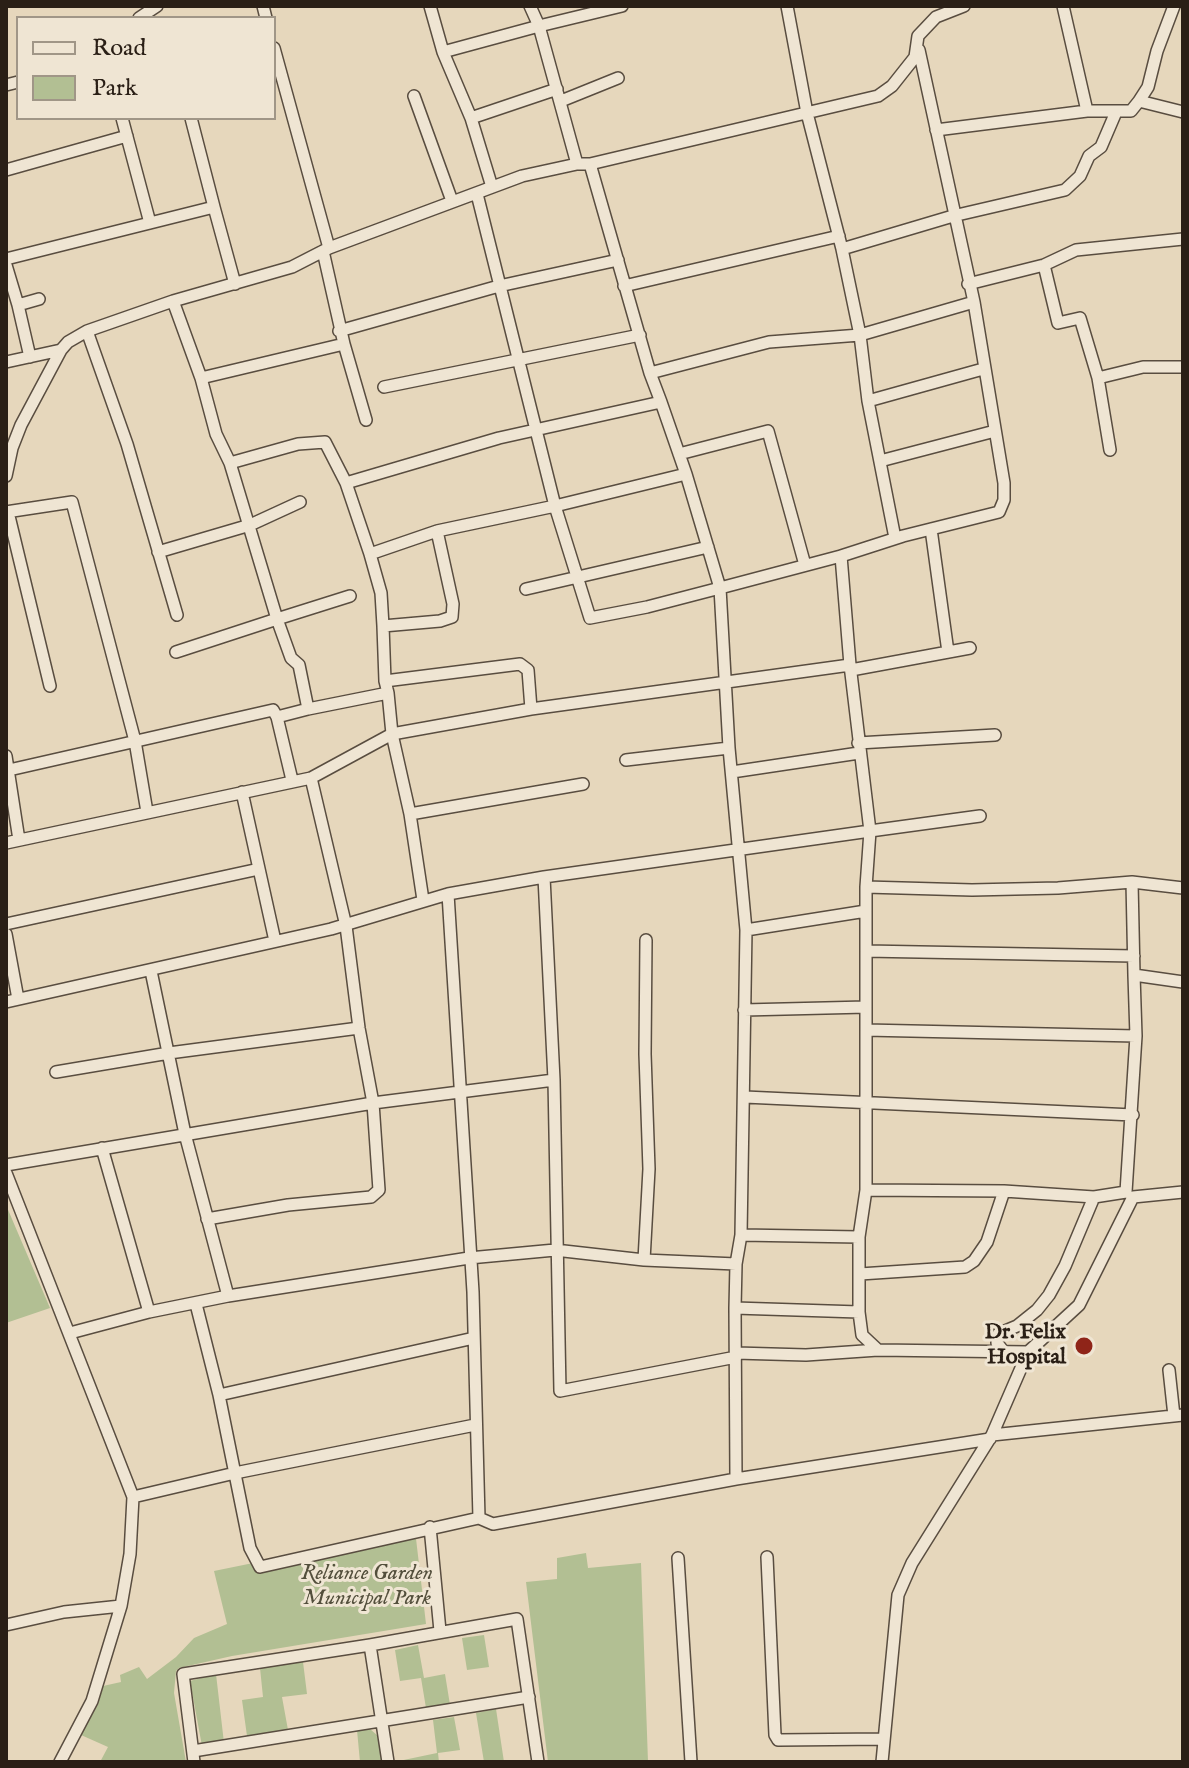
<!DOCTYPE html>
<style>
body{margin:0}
#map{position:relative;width:1189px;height:1768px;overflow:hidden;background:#e6d7bc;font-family:"IM FELL English",serif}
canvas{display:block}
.frame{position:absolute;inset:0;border:8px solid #2a1f16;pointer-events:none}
.legend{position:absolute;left:16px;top:16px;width:260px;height:104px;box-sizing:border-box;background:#efe5d3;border:2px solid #a09687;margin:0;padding:10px 14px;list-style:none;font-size:24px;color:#2a1f16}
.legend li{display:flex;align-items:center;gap:16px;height:40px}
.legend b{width:40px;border:2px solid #a09687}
</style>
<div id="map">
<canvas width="1189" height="1768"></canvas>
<div class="frame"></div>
<ul class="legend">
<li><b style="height:10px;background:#efe5d3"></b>Road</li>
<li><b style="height:22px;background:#b2bf93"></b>Park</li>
</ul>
</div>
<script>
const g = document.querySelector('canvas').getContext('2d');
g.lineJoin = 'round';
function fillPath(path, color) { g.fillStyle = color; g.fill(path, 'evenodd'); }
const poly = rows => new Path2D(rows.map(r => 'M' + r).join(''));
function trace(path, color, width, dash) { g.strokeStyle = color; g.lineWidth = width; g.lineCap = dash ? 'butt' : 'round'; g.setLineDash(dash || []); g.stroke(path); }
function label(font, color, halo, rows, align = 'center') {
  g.font = font + ' "IM FELL English",serif'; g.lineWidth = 6; g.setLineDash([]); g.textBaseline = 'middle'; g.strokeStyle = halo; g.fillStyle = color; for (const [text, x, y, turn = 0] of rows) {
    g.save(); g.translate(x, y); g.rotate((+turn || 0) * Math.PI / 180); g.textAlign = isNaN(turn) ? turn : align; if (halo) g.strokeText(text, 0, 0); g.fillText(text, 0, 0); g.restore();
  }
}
fillPath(poly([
 [6,1205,50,1308,6,1323],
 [415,1530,426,1624,232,1656,179,1668,176,1671,174,1693,186,1762,100,1762,108,1747,81,1735,98,1704,103,1686,121,1682,120,1675,139,1667,147,1679,176,1657,194,1638,227,1624,214,1571],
 [586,1553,588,1568,641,1563,648,1762,548,1762,526,1582,557,1579,557,1558],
 [484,1635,489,1667,467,1670,462,1638],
 [418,1645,424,1678,445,1674,450,1705,426,1708,421,1678,400,1681,395,1650],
 [303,1662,307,1694,282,1697,288,1730,247,1736,242,1700,263,1697,260,1668],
 [216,1674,224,1743,202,1746,190,1681],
 [496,1709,504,1762,484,1762,476,1713],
 [454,1717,460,1750,438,1753,439,1762,394,1762,437,1753,433,1720],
 [370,1729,378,1736,383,1762,360,1762,357,1730]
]), '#b2bf93');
const minor = poly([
 [263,6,266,18],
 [430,6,443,52,471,118,492,187],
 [787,6,807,113,842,249,860,335,868,401,895,538],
 [1063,6,1087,111,1131,111,1139,101,1183,112],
 [139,18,157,6],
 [274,48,329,248],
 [443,52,539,26,530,6],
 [6,85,18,82],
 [414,96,452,201],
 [561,101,618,78],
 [1139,101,1148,87,1157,51,1174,6],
 [122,118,150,223],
 [471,118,557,89],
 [936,130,1087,111],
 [577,164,539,26,622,6],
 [590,164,650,373,661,402],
 [6,170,127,136],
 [214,207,235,284],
 [842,249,953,216,1065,190,1080,176,1089,156,1101,147,1116,112],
 [6,259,214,207,191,118],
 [6,265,18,305,39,299],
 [1044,265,1058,323,1080,318,1098,378,1110,450],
 [968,284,1044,265,1076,250,1183,239],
 [624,286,839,236],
 [173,301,201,378,216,434,230,463,298,444,325,442,346,483,370,554,437,531],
 [18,305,30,357],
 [87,331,127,444,177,615],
 [339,331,499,286,618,260],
 [344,344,366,420],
 [6,362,61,350],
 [650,373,769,342,860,335,974,302],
 [201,378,344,344,323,251],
 [1098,378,1143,367,1183,367],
 [384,387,640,335],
 [868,401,983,369],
 [679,454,768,431,805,565],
 [880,461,995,431],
 [230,463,277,619,350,596],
 [686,474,720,588,647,607,590,618,555,506,686,474],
 [6,476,12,448,21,425,61,350,68,342,87,331,173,301,292,267,329,248,522,176,577,164,590,164,878,96,892,86,915,57,918,36,936,17,964,6],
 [346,483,499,438,661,402,686,474],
 [6,512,72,502,135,741,147,812],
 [8,512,50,686],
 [931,529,948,652],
 [158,552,250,525,300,502],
 [370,554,381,593,383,626,440,621,452,617,453,604,437,531,555,506,477,194],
 [526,589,708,547],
 [383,626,385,681],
 [176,652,277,619,291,658,299,665,308,709,388,693,392,734,410,814,423,900],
 [850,665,841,556,903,536,999,512,1004,500,1004,483,974,302,919,50],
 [851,670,970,648],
 [388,693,385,681,520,664,528,670,531,709],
 [277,717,292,780],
 [858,743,995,735],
 [6,756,19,840],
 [626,760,729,748],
 [9,770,273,710,277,717,308,709],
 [732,772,859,753],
 [242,792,275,941],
 [410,814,583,784],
 [6,843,311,778,392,734,531,709,850,665,870,831,980,816],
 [544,877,554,1080],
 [866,887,972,890,1058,888,1132,882],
 [448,894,473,1292,479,1518,493,1524,736,1479,990,1439],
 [6,924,259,869],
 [746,930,866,911],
 [6,934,18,999],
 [866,951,1134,956],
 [151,971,185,1134,228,1296,469,1258,555,1250,644,1260,736,1264],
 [1134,975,1132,882,1183,888],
 [6,1002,331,929,448,894,544,877,870,831,866,887,866,1190,859,1237,859,1312,862,1335,878,1350,1028,1352],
 [744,1010,866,1007],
 [866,1030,1136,1036],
 [56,1072,169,1053,359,1028],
 [745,1097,1133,1115],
 [102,1148,149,1312],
 [6,1165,373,1103,554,1080,560,1391,736,1357],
 [6,1173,133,1497,130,1554,121,1606,92,1701,60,1762],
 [866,1190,1004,1191,1094,1197,1126,1192,1136,1036,1134,975,1183,982],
 [207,1219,288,1205,371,1197,379,1190,373,1103,359,1028,346,926,311,778],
 [741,1235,859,1237],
 [644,1260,649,1169,645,1054,646,940],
 [860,1274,965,1267,974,1261,987,1242,1004,1191],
 [196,1304,219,1395,250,1548,260,1567,479,1518],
 [735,1308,859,1312],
 [70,1333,149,1312,228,1296],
 [1004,1352,997,1343,998,1334,1017,1326,1037,1310,1049,1295,1065,1266,1094,1197],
 [736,1353,806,1355,878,1350],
 [1169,1370,1174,1416],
 [219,1395,474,1338],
 [992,1435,1183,1415],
 [736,1479,735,1308,736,1264,741,1235,746,930,729,748,720,588,841,556],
 [133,1497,235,1473,475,1425],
 [430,1527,440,1631],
 [767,1557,775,1735,778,1740,884,1739],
 [678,1558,691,1762],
 [6,1625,64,1612,121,1606],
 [370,1645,388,1762],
 [193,1751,529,1697],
 [194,1762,183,1674,370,1645,517,1619,538,1762],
 [882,1762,898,1595,912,1563,992,1435,1028,1352,1079,1305,1133,1197,1183,1192]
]);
trace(minor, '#594d40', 14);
trace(minor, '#efe5d3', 11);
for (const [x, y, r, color] of [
 [1084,1346,10,"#8f2418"]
]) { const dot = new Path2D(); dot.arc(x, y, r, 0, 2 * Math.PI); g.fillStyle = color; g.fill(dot); trace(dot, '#efe5d3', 3); }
label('bold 22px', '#2a1f16', '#efe5d3', [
 ["Dr. Felix",1066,1333],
 ["Hospital",1066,1358]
], 'right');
label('italic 22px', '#534f3c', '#efe5d3', [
 ["Reliance Garden",367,1574],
 ["Municipal Park",367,1599]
]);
</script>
